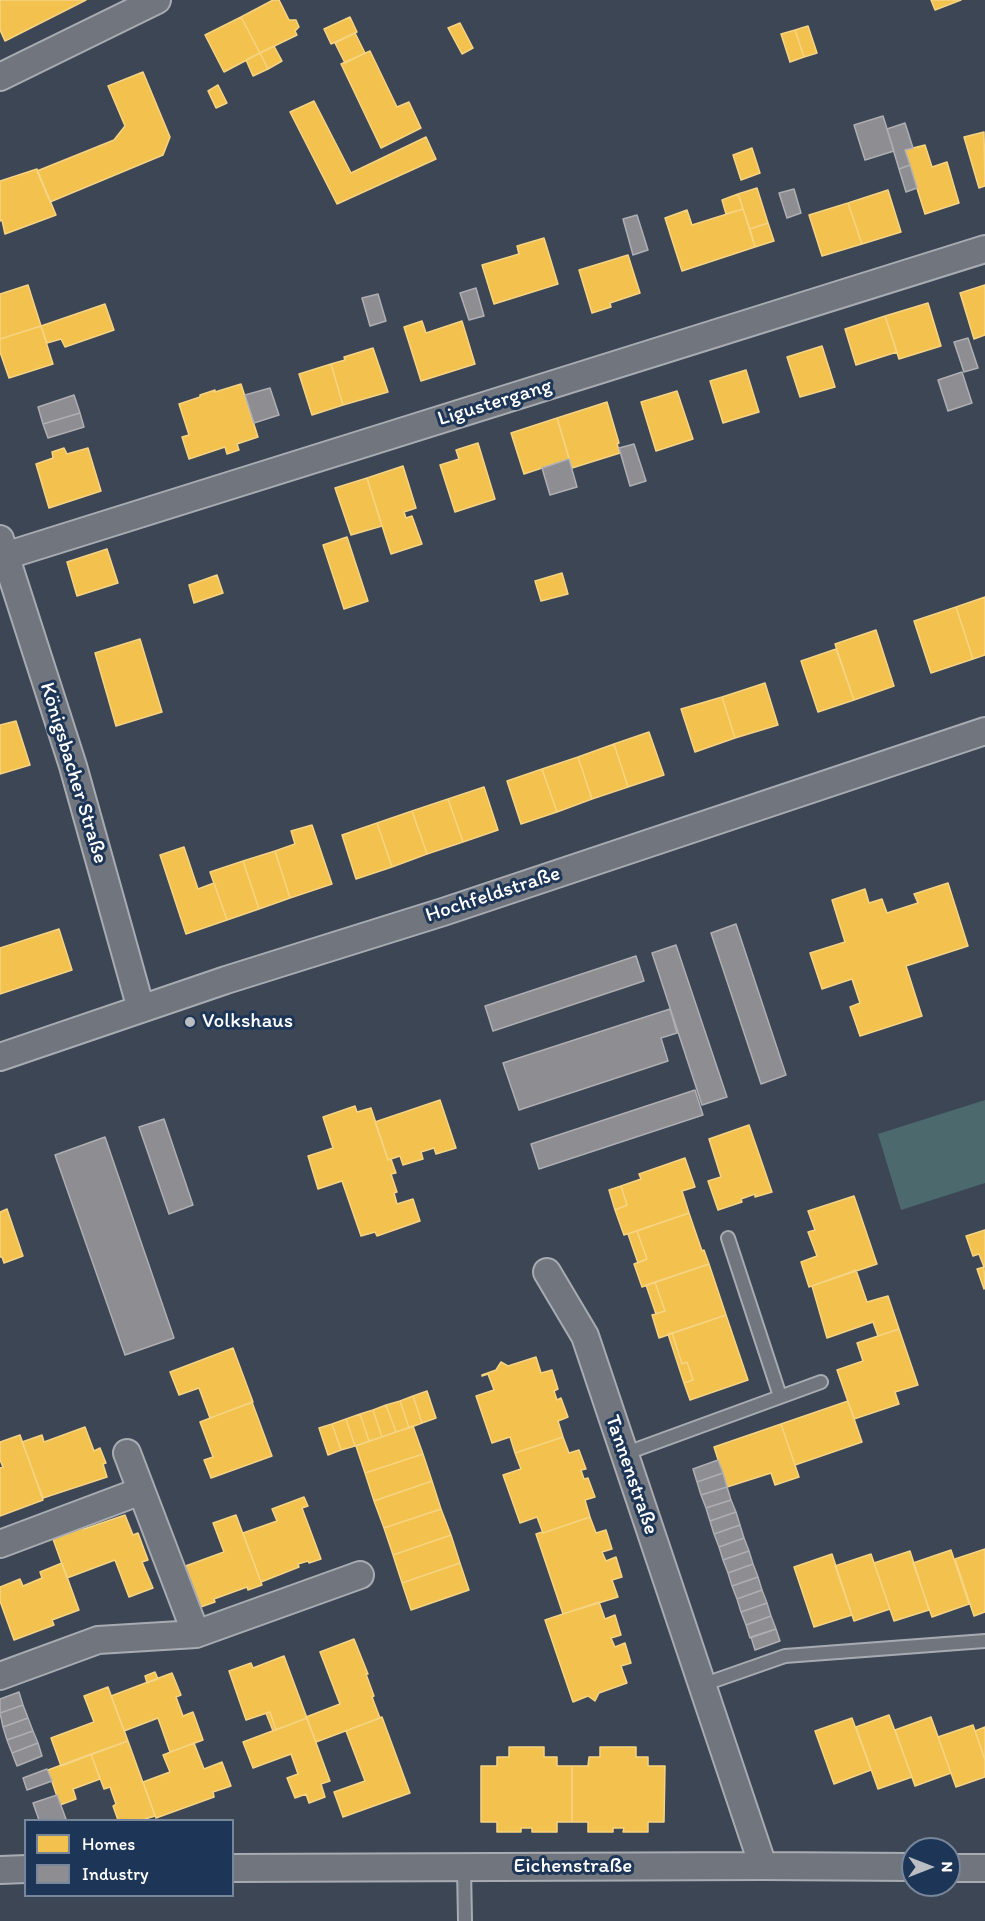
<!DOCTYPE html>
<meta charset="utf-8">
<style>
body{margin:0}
#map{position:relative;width:985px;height:1921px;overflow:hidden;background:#3d4654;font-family:Itim,sans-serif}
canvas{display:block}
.legend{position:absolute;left:24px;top:1819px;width:210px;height:78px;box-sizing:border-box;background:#1d3557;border:2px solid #77869a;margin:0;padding:8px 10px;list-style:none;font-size:18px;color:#fff}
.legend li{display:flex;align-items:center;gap:12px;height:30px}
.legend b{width:30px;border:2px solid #77869a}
.north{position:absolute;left:901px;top:1837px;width:60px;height:60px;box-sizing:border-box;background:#1d3557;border:2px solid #77869a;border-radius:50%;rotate:90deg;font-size:16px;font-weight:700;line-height:24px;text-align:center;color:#fff}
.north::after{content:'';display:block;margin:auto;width:21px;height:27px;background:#bbbec3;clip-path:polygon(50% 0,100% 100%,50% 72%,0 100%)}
</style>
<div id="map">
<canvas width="985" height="1921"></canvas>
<ul class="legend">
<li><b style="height:16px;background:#f2c14e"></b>Homes</li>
<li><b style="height:16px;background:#8d8d92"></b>Industry</li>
</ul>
<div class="north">N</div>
</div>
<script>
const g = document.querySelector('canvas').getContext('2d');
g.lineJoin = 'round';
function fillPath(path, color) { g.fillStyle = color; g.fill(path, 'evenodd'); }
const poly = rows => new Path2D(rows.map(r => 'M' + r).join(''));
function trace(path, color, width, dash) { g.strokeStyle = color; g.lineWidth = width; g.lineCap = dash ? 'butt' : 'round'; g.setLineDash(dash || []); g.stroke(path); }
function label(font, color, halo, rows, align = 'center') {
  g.font = font + ' Itim,sans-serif'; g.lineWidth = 6; g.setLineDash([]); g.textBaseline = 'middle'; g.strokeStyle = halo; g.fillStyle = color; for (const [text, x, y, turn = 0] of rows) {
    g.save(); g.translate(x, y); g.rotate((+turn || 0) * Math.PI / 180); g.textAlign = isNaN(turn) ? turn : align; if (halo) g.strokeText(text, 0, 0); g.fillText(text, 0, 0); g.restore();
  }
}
fillPath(poly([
 [985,1100,985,1183,901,1210,878,1134]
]), '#4c6a6d');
const homes = poly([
 [0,0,86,0,5,41,0,30,0,0],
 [273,0,279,0,289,20,296,20,299,27,295,31,297,35,260,53,241,17,273,0],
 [931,0,961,0,935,10,931,0],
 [241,17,260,53,224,72,205,35,241,17],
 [350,17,357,32,331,44,324,29,350,17],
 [460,23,473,48,462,54,448,28,460,23],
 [808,26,817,53,804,57,795,30,808,26],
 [795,30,804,57,790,62,781,34,795,30],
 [355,33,365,53,345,63,335,43,355,33],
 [274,46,282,61,268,69,260,53,274,46],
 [370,51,397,107,409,102,421,128,381,148,341,64,370,51],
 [260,53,268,69,253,76,246,60,260,53],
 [143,72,170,137,163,155,50,202,37,171,114,140,125,126,108,86,143,72],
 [218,85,227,103,216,108,208,91,218,85],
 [314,101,351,173,426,137,436,159,337,204,290,112,314,101],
 [984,132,985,186,979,188,964,137,984,132],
 [925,145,932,167,947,162,959,203,925,214,905,150,925,145],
 [752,148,760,173,741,180,733,155,752,148],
 [37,169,56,215,5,234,2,220,0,221,0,181,37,169],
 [757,188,768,223,750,229,738,194,757,188],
 [888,190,901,232,862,244,848,203,888,190],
 [738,194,743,209,726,214,722,200,738,194],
 [848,203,862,244,822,256,809,215,848,203],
 [743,209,755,247,682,271,665,218,687,210,692,225,743,209],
 [768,223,774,241,755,247,750,229,768,223],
 [544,238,558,284,494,304,482,265,519,254,517,246,544,238],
 [628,255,640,293,610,303,611,307,592,313,579,270,628,255],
 [28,285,41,326,0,339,0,294,28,285],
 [985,285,985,335,974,339,960,293,985,285],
 [928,303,941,346,899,359,885,316,928,303],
 [105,304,114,330,65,347,61,339,47,343,41,326,105,304],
 [885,316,897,352,856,365,845,329,885,316],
 [422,321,426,333,462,321,475,364,421,381,404,327,422,321],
 [41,326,53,364,9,378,0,352,0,339,41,326],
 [822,346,835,387,800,397,787,357,822,346],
 [373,348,388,392,343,405,331,364,345,360,344,357,373,348],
 [331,364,343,405,312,415,299,374,331,364],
 [746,370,759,412,723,423,710,381,746,370],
 [241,384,258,437,237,444,239,450,227,454,225,447,189,459,182,437,189,435,179,404,200,397,200,395,215,390,215,392,241,384],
 [677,391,693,439,656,451,641,402,677,391],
 [607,402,619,443,617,444,620,453,572,468,557,418,607,402],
 [557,418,569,459,524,474,511,433,557,418],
 [478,443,495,499,455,512,440,465,459,459,456,450,478,443],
 [64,448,67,454,88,448,101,491,49,508,36,464,53,458,52,452,64,448],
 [403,466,416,508,404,512,406,518,412,516,422,544,391,554,367,478,403,466],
 [367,478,382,526,351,535,335,488,367,478],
 [347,537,368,601,344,609,323,545,347,537],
 [107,549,118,583,77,596,67,562,107,549],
 [562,573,568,594,541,601,535,581,562,573],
 [217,575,223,593,194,603,189,585,217,575],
 [985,597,985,655,973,659,956,607,985,597],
 [956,607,973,659,931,673,914,621,956,607],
 [876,630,894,686,854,700,835,644,876,630],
 [140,639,162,712,116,726,95,653,140,639],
 [836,649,854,700,818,712,801,661,836,649],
 [765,683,778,725,735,738,722,697,765,683],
 [722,697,735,738,695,752,681,709,722,697],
 [16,721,30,765,0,774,0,725,16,721],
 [649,732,664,775,628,787,614,744,649,732],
 [614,744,628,787,592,799,578,757,614,744],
 [578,757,592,799,557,812,542,769,578,757],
 [542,769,557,812,521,824,507,781,542,769],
 [484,787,498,830,463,842,448,799,484,787],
 [448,799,463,842,427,854,412,811,448,799],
 [412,811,427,854,392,867,377,823,412,811],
 [377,823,392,867,356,879,342,835,377,823],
 [312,825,332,884,290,898,275,851,295,844,291,831,312,825],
 [184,847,198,889,214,883,227,920,186,934,160,855,184,847],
 [275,851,290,898,259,909,243,861,275,851],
 [243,861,259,909,227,920,210,872,243,861],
 [948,883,968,946,906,966,922,1016,860,1036,850,1007,860,1003,852,979,822,989,810,953,845,942,832,900,865,889,869,903,882,899,887,913,918,903,914,894,948,883],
 [59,929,72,970,0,994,0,948,59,929],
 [440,1100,456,1148,436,1154,434,1148,421,1152,423,1159,403,1165,400,1156,388,1160,375,1122,440,1100],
 [355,1106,357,1112,371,1108,388,1160,391,1159,396,1173,391,1174,397,1192,394,1193,397,1204,413,1199,420,1221,377,1236,375,1232,361,1236,342,1181,318,1189,308,1156,333,1148,323,1117,355,1106],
 [749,1125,772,1192,755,1197,755,1194,741,1199,742,1202,718,1210,708,1181,721,1177,709,1139,749,1125],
 [685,1158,695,1187,682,1191,689,1213,624,1235,615,1210,627,1205,621,1186,641,1179,639,1174,685,1158],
 [621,1186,627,1205,615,1210,609,1190,621,1186],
 [854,1196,877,1264,809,1287,801,1262,817,1256,808,1232,815,1230,808,1211,854,1196],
 [7,1209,23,1256,4,1263,2,1257,0,1257,0,1212,7,1209],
 [689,1213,702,1251,704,1250,709,1264,642,1287,634,1264,647,1259,637,1231,689,1213],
 [985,1230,985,1267,984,1267,979,1254,973,1256,966,1236,985,1230],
 [637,1231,647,1259,638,1263,628,1234,637,1231],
 [709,1264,726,1315,659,1338,652,1315,665,1311,655,1282,709,1264],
 [984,1267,985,1288,984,1289,977,1269,984,1267],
 [856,1270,867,1302,888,1296,899,1329,878,1336,873,1322,827,1338,812,1286,856,1270],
 [655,1282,665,1311,656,1314,646,1285,655,1282],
 [726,1315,748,1380,690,1400,684,1383,693,1380,687,1362,682,1364,672,1333,726,1315],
 [899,1329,918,1385,895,1392,899,1404,854,1419,837,1370,863,1361,857,1343,899,1329],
 [672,1333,682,1364,687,1362,693,1380,684,1383,668,1334,672,1333],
 [233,1348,253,1402,210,1418,199,1388,179,1395,170,1372,233,1348],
 [536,1357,541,1373,552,1370,558,1389,554,1391,557,1400,561,1398,568,1417,558,1421,563,1437,515,1453,510,1437,492,1443,476,1396,494,1390,488,1374,482,1376,482,1375,496,1370,501,1362,508,1366,536,1357],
 [427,1391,436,1418,422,1423,413,1396,427,1391],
 [413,1396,422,1423,409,1428,400,1401,413,1396],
 [400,1401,409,1428,396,1432,386,1405,400,1401],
 [848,1401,862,1442,795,1465,781,1424,848,1401],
 [252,1402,272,1456,211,1478,204,1460,213,1457,200,1422,252,1402],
 [386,1405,396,1432,382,1437,373,1410,386,1405],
 [373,1410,382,1437,369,1441,360,1414,373,1410],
 [360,1414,369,1441,355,1446,346,1419,360,1414],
 [346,1419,355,1446,341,1450,332,1424,346,1419],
 [332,1424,341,1450,328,1455,319,1428,332,1424],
 [781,1424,799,1477,775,1485,771,1473,727,1487,714,1447,781,1424],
 [413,1426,423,1454,365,1473,356,1446,413,1426],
 [85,1427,94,1451,100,1448,106,1463,103,1464,107,1477,43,1498,22,1442,42,1435,44,1442,85,1427],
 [20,1435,43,1500,0,1516,0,1468,3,1467,0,1460,0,1442,20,1435],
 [563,1437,569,1453,579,1450,586,1469,581,1470,584,1479,588,1478,595,1497,585,1500,590,1517,543,1533,537,1517,520,1523,503,1475,521,1469,515,1453,563,1437],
 [423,1454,432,1481,374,1501,365,1473,423,1454],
 [432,1481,441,1509,384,1528,374,1501,432,1481],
 [304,1497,308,1506,302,1508,321,1559,309,1563,308,1561,298,1564,299,1567,261,1582,243,1533,277,1521,272,1509,304,1497],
 [441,1509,451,1535,393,1555,384,1528,441,1509],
 [125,1515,133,1535,138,1533,148,1560,142,1562,153,1588,129,1597,115,1560,67,1578,53,1539,68,1534,67,1532,80,1528,84,1529,125,1515],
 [236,1515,262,1585,248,1590,247,1587,214,1599,215,1602,195,1609,180,1568,224,1552,213,1523,236,1515],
 [590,1517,596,1533,606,1530,612,1549,602,1552,606,1561,616,1557,622,1577,612,1580,618,1597,563,1614,536,1534,542,1532,543,1533,590,1517],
 [451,1535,460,1563,402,1583,393,1555,451,1535],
 [985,1549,985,1612,974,1616,955,1559,985,1549],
 [951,1550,969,1604,932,1617,913,1563,951,1550],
 [910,1551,929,1610,894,1621,874,1563,910,1551],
 [832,1554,852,1615,814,1627,794,1567,832,1554],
 [871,1554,890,1609,854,1621,835,1566,871,1554],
 [62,1563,79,1610,52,1620,54,1625,14,1640,0,1601,0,1587,20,1579,23,1586,42,1578,40,1572,62,1563],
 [460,1563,469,1590,411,1610,402,1583,460,1563],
 [599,1602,605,1619,615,1615,621,1635,611,1638,615,1647,625,1643,631,1663,621,1666,627,1683,599,1693,595,1701,588,1696,573,1702,545,1620,599,1602],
 [354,1639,368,1674,366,1674,374,1696,372,1697,380,1718,316,1742,306,1717,340,1704,320,1652,354,1639],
 [284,1656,307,1718,276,1730,270,1712,246,1720,229,1671,251,1663,253,1668,284,1656],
 [155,1672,158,1679,147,1683,145,1676,155,1672],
 [172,1673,181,1695,176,1697,183,1716,193,1712,203,1740,170,1752,158,1718,124,1731,111,1696,172,1673],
 [108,1687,128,1741,61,1766,51,1738,94,1722,84,1696,108,1687],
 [270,1712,276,1730,273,1731,266,1713,270,1712],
 [889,1715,912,1777,878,1789,856,1727,889,1715],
 [382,1717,410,1793,343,1817,334,1792,365,1781,346,1731,382,1717],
 [931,1717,951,1773,915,1786,895,1730,931,1717],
 [307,1718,330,1781,321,1784,325,1797,309,1803,306,1794,295,1798,287,1778,298,1774,291,1754,253,1768,243,1742,307,1718],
 [852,1718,871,1770,834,1784,815,1731,852,1718],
 [973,1725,985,1760,985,1777,956,1787,938,1737,973,1725],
 [985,1727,985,1760,975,1731,985,1727],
 [128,1741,155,1816,142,1820,118,1820,113,1806,116,1804,110,1787,104,1789,91,1754,128,1741],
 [194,1743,204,1769,222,1762,231,1786,213,1792,214,1797,156,1818,143,1782,170,1772,163,1755,194,1743],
 [509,1747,544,1747,544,1757,557,1757,557,1766,572,1766,572,1822,557,1822,557,1832,532,1832,532,1828,521,1828,521,1832,497,1832,497,1822,481,1822,481,1766,497,1766,497,1757,509,1757,509,1747],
 [600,1747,636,1747,636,1757,648,1757,648,1766,665,1766,664,1822,648,1822,648,1832,623,1832,624,1828,613,1828,613,1832,588,1832,588,1822,572,1822,572,1766,588,1766,589,1757,600,1757,600,1747],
 [91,1754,100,1779,73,1789,76,1799,60,1805,48,1770,91,1754]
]);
fillPath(homes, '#f2c14e');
trace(homes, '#f6d483', 1.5);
const industry = poly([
 [883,116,894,151,865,160,854,125,883,116],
 [905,123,913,148,905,150,910,165,899,169,887,129,905,123],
 [910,165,917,188,906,192,899,169,910,165],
 [794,189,801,213,787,218,779,193,794,189],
 [637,215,648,250,633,255,623,219,637,215],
 [476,288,484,316,469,320,460,293,476,288],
 [378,294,386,321,370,326,362,298,378,294],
 [968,338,978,368,964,372,954,342,968,338],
 [962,372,972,403,948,411,938,380,962,372],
 [270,388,279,415,254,423,245,395,270,388],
 [74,395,80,413,43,424,38,407,74,395],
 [80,413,84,427,48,438,43,424,80,413],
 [634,444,646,481,630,486,619,448,634,444],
 [569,459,577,487,550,495,542,468,569,459],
 [736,924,786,1075,761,1084,711,933,736,924],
 [676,945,727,1097,702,1105,652,953,676,945],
 [636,956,644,981,493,1031,485,1006,636,956],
 [670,1009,677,1033,661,1038,668,1061,519,1110,503,1063,670,1009],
 [695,1090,703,1115,539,1169,531,1144,695,1090],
 [164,1119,193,1205,169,1214,139,1127,164,1119],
 [105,1137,174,1338,125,1355,55,1155,105,1137],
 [718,1460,723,1473,697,1482,693,1469,718,1460],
 [723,1473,727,1487,701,1495,697,1482,723,1473],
 [727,1487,731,1500,706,1508,701,1495,727,1487],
 [731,1500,736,1512,710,1521,706,1508,731,1500],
 [736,1512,740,1525,714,1534,710,1521,736,1512],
 [740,1525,744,1538,719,1547,714,1534,740,1525],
 [744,1538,749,1551,723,1560,719,1547,744,1538],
 [749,1551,753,1564,728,1573,723,1560,749,1551],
 [753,1564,758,1577,732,1586,728,1573,753,1564],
 [758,1577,762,1590,737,1599,732,1586,758,1577],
 [762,1590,767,1603,741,1612,737,1599,762,1590],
 [767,1603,771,1616,746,1625,741,1612,767,1603],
 [771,1616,776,1629,750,1638,746,1625,771,1616],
 [776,1629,780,1641,755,1650,751,1637,776,1629],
 [19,1692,23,1705,0,1713,0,1699,19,1692],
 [23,1705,28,1718,3,1727,0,1713,23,1705],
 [28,1718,33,1731,7,1740,3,1727,28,1718],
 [33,1731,38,1743,12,1753,7,1740,33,1731],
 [38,1743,42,1756,17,1766,12,1753,38,1743],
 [47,1769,52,1781,27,1790,23,1778,47,1769],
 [57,1795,66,1819,61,1820,39,1820,33,1803,57,1795]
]);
fillPath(industry, '#8d8d92');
trace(industry, '#afafb3', 1.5);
const service = poly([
 [728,1238,780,1396],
 [624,1454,821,1382],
 [702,1685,785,1656,985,1641],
 [464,1867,465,1921]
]);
const minor = poly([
 [0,77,157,0],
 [0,539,73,766,141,1009],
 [5,556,985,249],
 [0,1057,226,980,443,912,985,731],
 [547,1272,585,1336,763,1866],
 [127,1453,196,1634],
 [0,1544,141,1491],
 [0,1676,98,1640,196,1634,360,1575],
 [232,1868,763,1866,913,1867],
 [949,1868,985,1868],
 [0,1870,26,1869]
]);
trace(service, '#a8acb2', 16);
trace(minor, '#a8acb2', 30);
trace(service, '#70757e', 12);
trace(minor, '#70757e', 26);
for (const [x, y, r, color] of [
 [190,1022,6,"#bbbec3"]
]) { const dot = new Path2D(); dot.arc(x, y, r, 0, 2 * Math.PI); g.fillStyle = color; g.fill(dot); trace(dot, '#1d3557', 2); }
label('21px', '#fff', '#1d3557', [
 ["Ligustergang",495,403,-17],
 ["Königsbacher Straße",73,773,73],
 ["Hochfeldstraße",493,895,-18],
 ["Tannenstraße",631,1475,71],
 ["Eichenstraße",573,1867]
]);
label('21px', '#fff', '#1d3557', [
 ["Volkshaus",202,1022]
], 'left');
</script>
